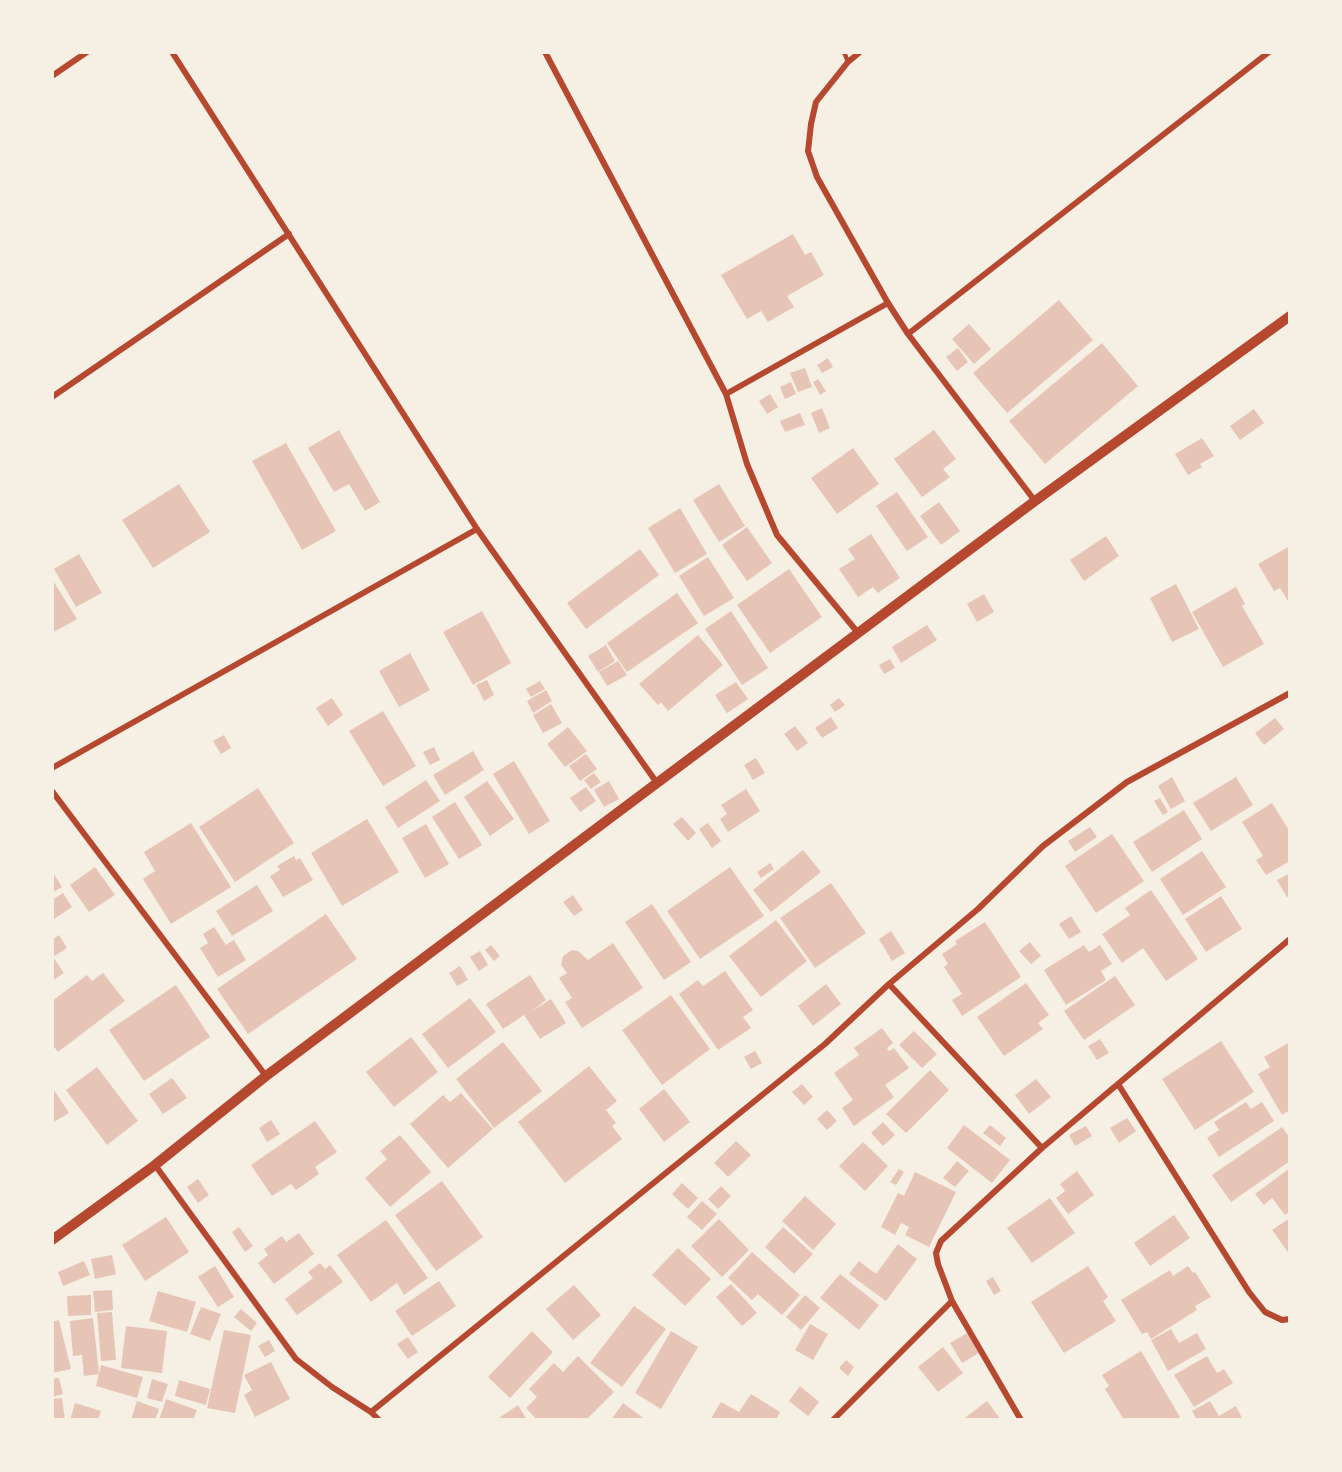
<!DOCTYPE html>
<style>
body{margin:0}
#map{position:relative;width:1342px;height:1472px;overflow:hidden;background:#f6efe4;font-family:"Noto Sans",sans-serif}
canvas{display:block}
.frame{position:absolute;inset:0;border:54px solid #f6efe4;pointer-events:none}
</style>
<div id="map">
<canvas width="1342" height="1472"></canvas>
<div class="frame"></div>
</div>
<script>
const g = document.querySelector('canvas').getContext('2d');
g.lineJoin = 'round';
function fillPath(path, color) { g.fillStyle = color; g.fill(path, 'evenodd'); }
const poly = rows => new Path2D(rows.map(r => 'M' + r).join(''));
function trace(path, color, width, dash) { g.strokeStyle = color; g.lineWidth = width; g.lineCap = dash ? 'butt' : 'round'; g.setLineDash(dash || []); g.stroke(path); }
fillPath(poly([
 [793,234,805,255,811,252,824,275,787,296,794,307,768,322,761,311,747,319,721,275],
 [1059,300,1093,340,1007,413,973,373],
 [969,324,991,349,974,364,952,339],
 [1102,343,1138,386,1045,464,1009,421],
 [958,348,968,362,957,371,946,357],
 [828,358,833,367,822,373,817,365],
 [805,368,812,387,798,392,790,373],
 [818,379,826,391,820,395,813,382],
 [791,382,796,394,785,399,780,387],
 [770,394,778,407,767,414,759,401],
 [822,408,830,428,819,433,811,413],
 [1254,409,1264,423,1240,440,1230,426],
 [800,413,805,425,785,432,780,421],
 [339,430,380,502,365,511,349,484,334,492,308,448],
 [934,430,956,459,943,469,950,477,922,497,894,459],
 [1202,438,1214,456,1200,464,1202,467,1188,475,1175,454],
 [286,443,336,531,302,550,252,461],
 [853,448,879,484,837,514,811,478],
 [179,484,210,532,153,568,122,520],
 [719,484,745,526,719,542,693,500],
 [897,492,928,537,907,551,876,506],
 [939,502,960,531,941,545,920,516],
 [680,508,707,554,675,573,648,528],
 [747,527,772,563,747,581,722,545],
 [871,534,900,578,878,593,873,587,858,597,839,569,855,559,848,549],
 [1106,536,1119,556,1084,581,1070,560],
 [1290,546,1290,604,1280,588,1274,591,1258,564],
 [640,549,659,575,586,629,567,603],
 [79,554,102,593,76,607,54,569],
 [708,557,734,598,704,616,679,576],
 [789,569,822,617,770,653,737,605],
 [52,579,77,619,52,633],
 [1176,584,1199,629,1172,642,1150,598],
 [1236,587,1245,604,1242,606,1264,644,1223,667,1192,612],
 [677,593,698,623,627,672,607,643],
 [984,594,994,612,977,622,967,604],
 [482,611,511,663,473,685,443,632],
 [731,611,768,668,742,685,705,629],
 [927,625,937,640,901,663,892,647],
 [698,635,723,665,668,711,661,702,658,705,639,684],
 [606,645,615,661,598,672,588,656],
 [410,653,430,690,399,707,379,671],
 [890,659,895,668,884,674,879,665],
 [618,661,627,675,607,686,599,672],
 [487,680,494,695,484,701,476,685],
 [540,681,545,689,531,697,526,689],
 [736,682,748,699,727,713,715,695],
 [546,690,552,701,533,713,527,701],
 [332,698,343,715,328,726,316,708],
 [839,698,845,705,835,712,830,705],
 [551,704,562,723,543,733,533,715],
 [383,711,416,766,383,786,349,731],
 [831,717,838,728,822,738,815,728],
 [1275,718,1284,729,1264,745,1255,733],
 [795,726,808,743,797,751,784,734],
 [568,727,587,751,565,767,547,744],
 [224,735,231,748,221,754,213,741],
 [434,747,440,760,430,765,423,752],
 [473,751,484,770,445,795,433,775],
 [586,754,597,769,580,781,569,766],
 [756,758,765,773,753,780,744,765],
 [514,761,550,821,529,834,493,774],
 [594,773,601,782,591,789,584,780],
 [1172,777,1185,801,1171,809,1158,786],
 [1236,777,1253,805,1211,831,1193,803],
 [426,780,440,801,398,828,385,807],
 [487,781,514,819,490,836,464,797],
 [609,781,619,799,604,807,594,790],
 [586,787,596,801,580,812,570,798],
 [258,788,294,843,235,882,199,827],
 [746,789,760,811,728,832,720,819,727,814,721,805],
 [1160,798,1168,812,1163,815,1154,801],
 [455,802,482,845,459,859,432,817],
 [1272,803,1290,832,1290,861,1266,875,1256,860,1263,856,1242,822],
 [1184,810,1202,839,1152,872,1133,842],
 [682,817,696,833,688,841,673,824],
 [367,819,399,872,342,906,311,853],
 [191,823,231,887,171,924,143,879,155,871,144,852],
 [708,823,721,841,712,848,699,829],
 [426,824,449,864,425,878,402,838],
 [1090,827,1097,837,1075,852,1068,841],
 [1112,834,1144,881,1096,913,1065,866],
 [803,850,821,872,771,912,753,890],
 [1202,851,1226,887,1183,915,1160,879],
 [294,856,296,860,300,858,313,880,283,897,270,876,280,870,277,866],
 [770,863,774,869,761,878,757,872],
 [95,867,115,895,89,912,70,885],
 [730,867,764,916,700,959,667,911],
 [52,871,62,887,52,893],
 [1290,873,1290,896,1287,897,1277,880],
 [831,883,866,933,815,968,780,918],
 [257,885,273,911,232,936,216,911],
 [1151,890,1198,959,1166,981,1143,948,1122,963,1102,934,1130,915,1125,908],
 [63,893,72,907,54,919,52,900],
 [573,895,583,910,574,916,563,902],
 [1221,896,1242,929,1206,952,1185,919],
 [652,904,691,962,664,980,625,922],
 [326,914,357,959,248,1034,217,989],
 [1071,916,1081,932,1069,939,1059,924],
 [776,920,807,961,761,997,729,956],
 [985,922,1021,977,962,1016,952,1000,962,994,944,967,948,964,942,954,957,944,955,941],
 [214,927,226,945,234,940,246,960,218,977,200,948,208,943,203,934],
 [891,931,905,953,892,961,879,939],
 [59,935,67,948,53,957,64,973,52,981,52,940],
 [1030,942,1041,956,1031,964,1019,951],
 [613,943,643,988,582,1028,565,1002,572,998,559,978,567,973,561,965,563,956,572,950,578,951,588,960],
 [491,945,500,956,494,961,485,950],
 [1084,945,1089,952,1100,945,1112,964,1101,971,1106,980,1066,1005,1044,970],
 [480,951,488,965,479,971,470,957],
 [460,966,468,980,457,986,449,973],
 [725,971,753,1010,743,1017,751,1028,718,1050,679,994,698,980,703,986],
 [103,973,125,1001,58,1052,52,1044,52,1001,87,975,92,981],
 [530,975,546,1000,532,1011,551,999,566,1023,540,1039,524,1015,503,1029,486,1004],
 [1115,976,1135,1005,1084,1040,1064,1011],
 [1026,983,1049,1015,1038,1023,1043,1029,1004,1056,977,1017],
 [826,984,841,1004,813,1026,798,1006],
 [176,985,210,1037,144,1081,109,1030],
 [671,995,710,1049,662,1085,622,1030],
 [470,998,496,1032,448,1068,422,1034],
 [882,1028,893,1043,887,1048,889,1051,894,1048,909,1068,885,1085,894,1097,854,1126,842,1108,853,1100,834,1073,859,1055,854,1048],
 [914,1031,937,1054,922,1068,899,1045],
 [411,1037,438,1072,394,1107,366,1072],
 [1100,1039,1109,1053,1097,1060,1088,1046],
 [1221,1041,1254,1092,1195,1130,1162,1079],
 [503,1042,542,1091,494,1128,456,1079],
 [1290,1042,1290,1110,1282,1115,1258,1074,1270,1067,1264,1057],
 [755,1051,762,1063,751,1069,744,1057],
 [589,1066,617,1101,606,1110,616,1123,612,1126,622,1139,565,1183,518,1122],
 [97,1067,138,1121,107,1145,66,1090],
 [930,1070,949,1090,906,1133,886,1114],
 [172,1078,187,1098,163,1114,149,1094],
 [1036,1079,1051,1097,1029,1114,1015,1095],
 [802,1084,813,1097,804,1105,792,1092],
 [52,1087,69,1113,52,1123],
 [664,1089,690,1122,664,1142,639,1109],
 [461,1093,493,1129,448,1168,410,1124,443,1095,450,1102],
 [1246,1102,1251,1109,1262,1102,1274,1121,1219,1157,1207,1138,1219,1130,1214,1122],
 [827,1110,837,1121,827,1130,817,1119],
 [1127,1118,1136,1131,1119,1143,1110,1128],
 [271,1120,280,1134,267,1142,259,1128],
 [315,1121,337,1152,315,1167,319,1174,296,1190,291,1184,272,1196,251,1165],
 [883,1122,895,1135,883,1146,871,1133],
 [964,1125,1010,1160,992,1183,947,1148],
 [990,1125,1006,1138,1000,1146,983,1133],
 [1086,1126,1092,1136,1075,1146,1069,1135],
 [1282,1127,1290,1138,1290,1161,1231,1202,1212,1175],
 [400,1135,431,1172,390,1207,365,1178,387,1159,380,1151],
 [736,1141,751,1155,728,1177,714,1163],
 [863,1142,888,1166,865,1191,839,1166],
 [957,1161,969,1171,955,1187,943,1178],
 [1290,1168,1290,1211,1285,1215,1272,1198,1264,1205,1255,1194],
 [899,1169,904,1172,896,1185,890,1182],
 [1077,1171,1094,1195,1068,1214,1056,1198,1065,1191,1060,1184],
 [915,1172,956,1192,929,1247,905,1235,909,1227,901,1223,895,1235,881,1227,898,1193,904,1196],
 [198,1179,209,1195,198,1203,187,1187],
 [442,1181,483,1237,436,1271,395,1215],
 [682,1183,698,1198,688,1209,672,1194],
 [721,1186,731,1196,718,1209,708,1199],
 [805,1196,836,1224,813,1250,782,1221],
 [1050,1198,1075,1233,1032,1263,1007,1228],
 [702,1201,717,1214,702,1230,687,1217],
 [1174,1215,1190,1238,1150,1266,1134,1243],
 [166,1217,189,1252,145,1281,122,1245],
 [1290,1218,1290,1255,1272,1230],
 [719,1219,749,1250,722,1277,691,1246],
 [386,1220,428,1278,404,1295,397,1283,371,1302,337,1255],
 [239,1227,253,1246,245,1252,232,1232],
 [783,1227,813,1254,794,1274,765,1247],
 [299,1233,314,1254,274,1284,258,1263,268,1255,264,1249,282,1236,286,1242],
 [898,1244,917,1259,886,1301,849,1274,859,1261,876,1274],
 [678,1248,711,1279,685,1306,652,1275],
 [752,1252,800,1295,782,1315,758,1294,752,1300,728,1278],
 [112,1255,116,1274,95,1279,91,1259],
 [84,1261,90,1275,63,1286,58,1272],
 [320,1263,325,1269,330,1265,343,1282,297,1315,285,1299,313,1278,308,1272],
 [215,1266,234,1297,218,1307,198,1277],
 [1088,1266,1108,1297,1103,1301,1116,1321,1064,1353,1031,1302],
 [1188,1266,1193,1273,1195,1272,1211,1297,1195,1306,1197,1310,1151,1339,1147,1332,1142,1334,1121,1300,1170,1270,1173,1276],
 [840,1274,879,1305,859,1330,820,1298],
 [993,1277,1001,1291,994,1295,986,1281],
 [439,1281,456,1306,412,1336,395,1311],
 [731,1284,757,1313,742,1326,716,1297],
 [574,1285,601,1315,573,1340,546,1309],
 [112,1290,113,1310,95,1312,93,1291],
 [158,1291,196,1302,187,1332,149,1321],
 [91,1295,91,1315,68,1316,67,1296],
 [805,1295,820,1308,801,1330,786,1317],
 [634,1306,666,1329,622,1387,590,1363],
 [201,1307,221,1314,210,1341,190,1334],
 [241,1309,257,1323,251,1331,234,1317],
 [112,1312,116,1360,101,1361,97,1313],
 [93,1318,99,1374,84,1376,82,1355,73,1356,70,1321],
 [59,1320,71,1369,52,1373,52,1322],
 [810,1324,828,1334,813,1360,795,1350],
 [126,1326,167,1331,162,1373,121,1368],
 [1171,1329,1179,1343,1197,1333,1206,1349,1168,1371,1151,1340],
 [224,1330,251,1335,235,1413,207,1408],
 [532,1331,553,1352,510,1398,488,1377],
 [671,1331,698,1347,661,1409,635,1393],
 [967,1333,979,1353,962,1363,950,1343],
 [408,1337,418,1352,408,1359,397,1344],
 [269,1340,275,1351,265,1357,258,1346],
 [943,1347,963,1373,938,1392,918,1367],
 [1141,1351,1180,1417,1176,1420,1124,1420,1105,1389,1109,1386,1102,1375],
 [578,1356,614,1392,586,1420,537,1420,526,1408,537,1397,529,1389,554,1363,563,1372],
 [1207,1356,1217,1373,1224,1369,1233,1383,1194,1407,1174,1375],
 [846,1360,854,1367,848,1376,839,1368],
 [271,1362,290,1399,255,1417,244,1395,252,1390,244,1375],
 [101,1365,143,1377,137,1398,96,1386],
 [59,1378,63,1394,52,1397,52,1379],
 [152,1379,168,1384,162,1402,147,1398],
 [179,1380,210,1389,206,1405,175,1396],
 [800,1386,819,1402,808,1416,789,1401],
 [751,1394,780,1412,776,1420,710,1420,721,1402,739,1412],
 [62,1398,65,1420,52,1420,52,1399],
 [166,1399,197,1410,193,1420,159,1420],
 [137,1401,159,1409,155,1420,131,1420],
 [987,1401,1001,1420,962,1420],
 [1210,1401,1219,1416,1236,1406,1243,1420,1197,1420,1192,1411],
 [75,1403,101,1411,98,1420,70,1420],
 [623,1403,646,1420,611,1420],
 [518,1405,527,1420,496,1420]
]), '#e6c5b7');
trace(poly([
 [844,52,848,62]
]), '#b5482f', 4.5);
trace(poly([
 [172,52,477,529,657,783],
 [545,52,726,394,747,464,777,535,859,634],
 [860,52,848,62,816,102,811,124,808,151,817,177,888,303,908,334,1035,501],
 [52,76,87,52],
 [908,334,1269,52],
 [726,394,888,303],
 [52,397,289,234],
 [52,768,477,529],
 [52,791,266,1076],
 [889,984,1042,1148],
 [1118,1084,1249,1292,1265,1312,1282,1320,1290,1319],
 [155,1165,296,1359,332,1387,371,1412,379,1420],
 [371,1412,825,1044,889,984,978,909,1043,846,1127,782,1290,693],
 [833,1420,952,1301],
 [1021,1420,952,1301,938,1264,936,1253,941,1241,1042,1148,1290,939]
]), '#b5482f', 6);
trace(poly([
 [52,1240,155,1165,266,1076,657,783,1035,501,1290,316]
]), '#b5482f', 10);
</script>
